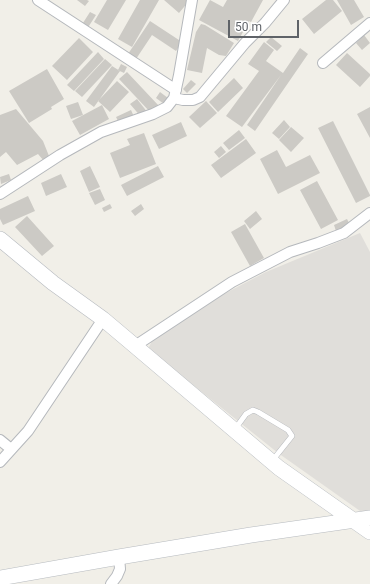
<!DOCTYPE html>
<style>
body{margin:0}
#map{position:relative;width:370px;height:584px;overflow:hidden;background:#f1efe8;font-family:Roboto,sans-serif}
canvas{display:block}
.scale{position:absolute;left:228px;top:20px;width:71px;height:18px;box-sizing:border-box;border:2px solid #5f6368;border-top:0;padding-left:5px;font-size:12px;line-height:14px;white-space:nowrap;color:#5f6368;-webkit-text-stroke:3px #fff;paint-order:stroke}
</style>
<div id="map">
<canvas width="370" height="584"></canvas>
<div class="scale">50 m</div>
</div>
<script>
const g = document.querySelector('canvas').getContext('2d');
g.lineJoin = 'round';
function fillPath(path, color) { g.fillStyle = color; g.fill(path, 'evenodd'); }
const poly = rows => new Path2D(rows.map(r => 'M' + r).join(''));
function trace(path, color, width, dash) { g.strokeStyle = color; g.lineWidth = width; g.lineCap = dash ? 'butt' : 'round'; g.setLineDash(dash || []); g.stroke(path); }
fillPath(poly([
 [360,233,370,252,370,518,278,453,148,349,152,341,224,294,266,272]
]), '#e0deda');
fillPath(poly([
 [77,0,87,0,89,1,85,6],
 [107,0,126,0,108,30,94,22],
 [140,0,159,0,132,47,118,39],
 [164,0,188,0,189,1,179,13],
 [210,0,223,7,227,0,263,0,251,22,249,21,238,41,199,20],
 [326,0,333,0,342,11,314,34,302,19],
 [337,0,354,0,364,17,351,25],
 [90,12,96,15,87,29,81,26],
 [150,21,182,42,176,51,152,35,136,59,128,54],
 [201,24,205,25,234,43,226,56,219,55,207,48,202,73,187,70,196,32],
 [364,35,370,43,362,50,356,43],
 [271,37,282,46,277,51,266,42],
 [79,38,93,52,67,80,52,66],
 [264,42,274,50,266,61,283,73,300,48,308,54,255,131,247,125,281,75,242,127,226,116,259,71,248,64],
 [98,52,104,59,74,91,67,85],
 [347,53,370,74,370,76,360,87,336,65],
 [105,59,112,65,82,97,75,91],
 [121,64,127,67,124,73,118,70],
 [112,66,120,71,94,107,86,101],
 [47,69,64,99,51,107,52,109,29,123,9,91],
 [127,72,159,106,151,113,119,79],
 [234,78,243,88,218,112,209,102],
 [191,80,196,84,187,93,183,89],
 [117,81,129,92,110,112,98,101],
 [160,92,168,98,164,104,156,98],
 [137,99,148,113,142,118,130,104],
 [206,101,217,113,200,128,189,117],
 [78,102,83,115,71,119,66,106],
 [102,105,109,119,80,135,72,121],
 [370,107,370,138,357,114],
 [16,109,43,141,49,156,44,161,38,154,17,165,6,152,0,157,0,115],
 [131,110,135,119,121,127,116,117],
 [284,120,290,127,279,139,272,133],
 [333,121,370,195,370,196,356,203,318,128],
 [181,122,187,136,159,149,152,135],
 [291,127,304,138,291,152,279,140],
 [239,130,245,138,229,150,223,143],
 [144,133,156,164,120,178,110,153,130,145,127,139],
 [246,139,256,153,221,178,211,165],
 [221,146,226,152,219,158,214,152],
 [277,150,286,167,310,155,320,173,278,194,260,159],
 [90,166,100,187,89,192,80,171],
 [158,166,164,177,127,196,121,185],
 [9,174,11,180,1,184,0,177],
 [61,174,67,187,46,196,41,183],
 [317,181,338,220,321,229,300,190],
 [100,189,105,200,95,205,89,193],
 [28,196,35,211,3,225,0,219,0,209],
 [110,204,112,208,104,212,102,208],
 [141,204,144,209,135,216,131,211],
 [256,211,262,219,250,229,244,221],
 [27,216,54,246,42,256,15,227],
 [347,219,351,227,337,234,334,225],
 [245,224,264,258,250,266,231,232]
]), '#cccac5');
const lane = poly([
 [235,429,246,414,253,410,258,412,288,430,292,436,272,461]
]);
const street = poly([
 [38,0,176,90],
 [323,63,370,23],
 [174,98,183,100,193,100,200,97,245,43,265,23,284,0],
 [0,194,60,155,101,132,153,114,167,107,174,98,179,75,192,0],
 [135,346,232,282,290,252,318,243,344,233,370,213],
 [0,440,11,449],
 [0,462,28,431,103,319],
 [111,584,117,576,120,569,119,557]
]);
const secondary = poly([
 [0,239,53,283,103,319,135,346,279,468,370,532],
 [0,578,119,557,251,535,370,518]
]);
trace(lane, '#b5b8bc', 6);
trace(street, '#b5b8bc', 12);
trace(secondary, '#b6babf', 16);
trace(lane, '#fff', 5);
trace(street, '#fff', 10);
trace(secondary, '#fff', 15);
</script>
